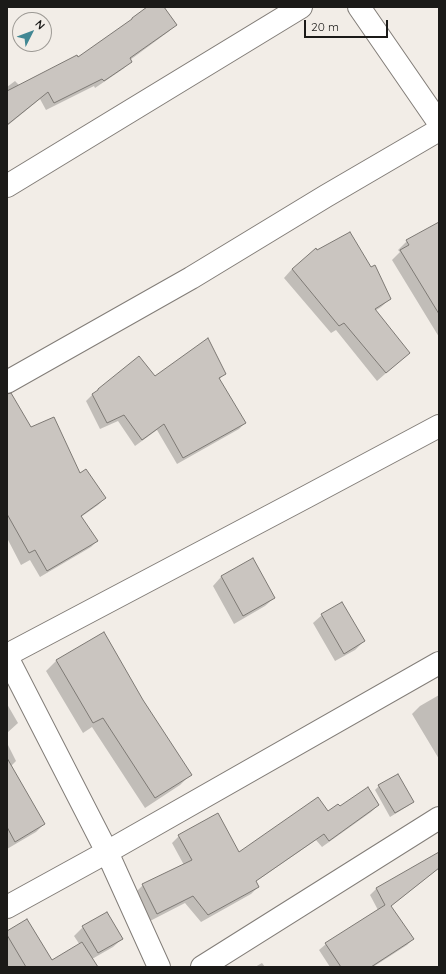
<!DOCTYPE html>
<style>
body{margin:0}
#map{position:relative;width:446px;height:974px;overflow:hidden;background:#f2ede7;font-family:Quicksand,sans-serif}
canvas{display:block}
.frame{position:absolute;inset:0;border:8px solid #1b1a18;pointer-events:none}
.north{position:absolute;left:12px;top:12px;width:40px;height:40px;box-sizing:border-box;background:#f2ede7;border:1px solid #9c9994;border-radius:50%;rotate:48deg;font-size:11px;font-weight:700;line-height:16px;text-align:center;color:#1b1a18}
.north::after{content:'';display:block;margin:auto;width:14px;height:18px;background:#418793;clip-path:polygon(50% 0,100% 100%,50% 72%,0 100%)}
.scale{position:absolute;left:304px;top:20px;width:84px;height:18px;box-sizing:border-box;border:2px solid #1b1a18;border-top:0;padding-left:5px;font-size:12px;line-height:14px;white-space:nowrap;color:#1b1a18;-webkit-text-stroke:3px #f2ede7;paint-order:stroke}
</style>
<div id="map">
<canvas width="446" height="974"></canvas>
<div class="frame"></div>
<div class="north">N</div>
<div class="scale">20 m</div>
</div>
<script>
const g = document.querySelector('canvas').getContext('2d');
g.lineJoin = 'round';
function fillPath(path, color) { g.fillStyle = color; g.fill(path, 'evenodd'); }
const poly = rows => new Path2D(rows.map(r => 'M' + r).join(''));
function trace(path, color, width, dash) { g.strokeStyle = color; g.lineWidth = width; g.lineCap = dash ? 'butt' : 'round'; g.setLineDash(dash || []); g.stroke(path); }
fillPath(poly([
 [148,7,163,7,176,24,168,32,130,60,131,62,123,69,95,88,94,86,46,110,40,99,7,126,7,87,15,81,20,86,77,58,127,24],
 [439,228,439,337,392,260,400,252,398,250,407,241],
 [317,251,390,299,381,307,375,311,409,353,377,381,336,330,331,333,284,278,292,269],
 [224,374,219,380,245,423,239,429,177,464,157,430,135,446,118,421,100,429,86,401,93,394,155,377],
 [7,395,31,429,105,498,98,505,81,517,97,541,91,547,40,577,30,560,21,565,7,538],
 [253,559,274,598,265,606,234,624,213,586,221,577],
 [322,615,364,641,355,650,335,661,313,623],
 [104,634,142,701,190,775,180,785,145,808,92,727,83,733,46,671,56,661],
 [439,695,439,759,412,714,420,706],
 [7,704,18,723,7,733],
 [7,743,16,761,11,766,44,824,36,832,7,849],
 [379,786,413,802,408,806,390,817,375,790],
 [378,805,371,812,322,847,316,840,255,882,258,887,251,894,201,922,185,903,150,921,136,892,143,885,184,865,172,843,179,836,239,853,339,807],
 [439,854,439,868,390,907,413,939,407,945,373,967,330,967,319,950,326,944,378,910,370,895,376,889],
 [83,927,122,939,113,947,92,959,97,967,7,967,7,933,51,962,80,945,74,936],
 [262,963,265,967,255,967]
]), '#0003');
const building = poly([
 [147,7,164,7,177,25,130,58,132,62,104,81,102,79,54,103,48,92,7,125,7,91,77,55,78,57,132,19,132,18,147,7],
 [439,222,439,314,400,250,409,245,406,240,439,222],
 [350,232,371,267,375,265,391,299,375,309,410,353,386,373,344,323,339,326,292,269,316,248,317,250,350,232],
 [208,338,226,374,219,378,246,423,183,458,164,424,142,440,124,415,107,423,92,394,98,390,98,389,139,356,155,376,208,338],
 [11,393,31,427,54,417,80,473,86,469,106,498,81,516,98,541,47,571,35,550,29,553,7,514,7,394,11,393],
 [253,558,275,598,243,616,221,576,253,558],
 [342,602,365,641,344,654,321,614,342,602],
 [104,632,143,700,192,775,155,798,103,718,93,723,56,660,104,632],
 [7,758,45,824,15,842,7,827,7,758],
 [398,774,414,802,395,813,378,785,398,774],
 [368,787,379,805,329,841,324,834,256,881,259,887,208,915,193,896,157,914,142,884,192,860,178,835,218,813,239,852,318,797,328,811,338,804,340,806,368,787],
 [439,852,439,868,391,906,414,939,371,967,341,967,325,943,385,905,376,888,439,852],
 [107,912,123,939,98,953,82,926,107,912],
 [27,919,52,960,82,942,98,967,26,967,7,935,7,931,27,919]
]);
fillPath(building, '#cac5c0');
trace(building, '#7d7974', 1);
const minor = poly([
 [359,7,439,123],
 [7,186,301,7],
 [7,382,191,278,326,196,439,130],
 [7,655,306,497,439,426],
 [7,657,107,852,159,967],
 [7,907,107,852,439,663],
 [202,967,439,818]
]);
trace(minor, '#827d78', 24);
trace(minor, '#fff', 22);
</script>
